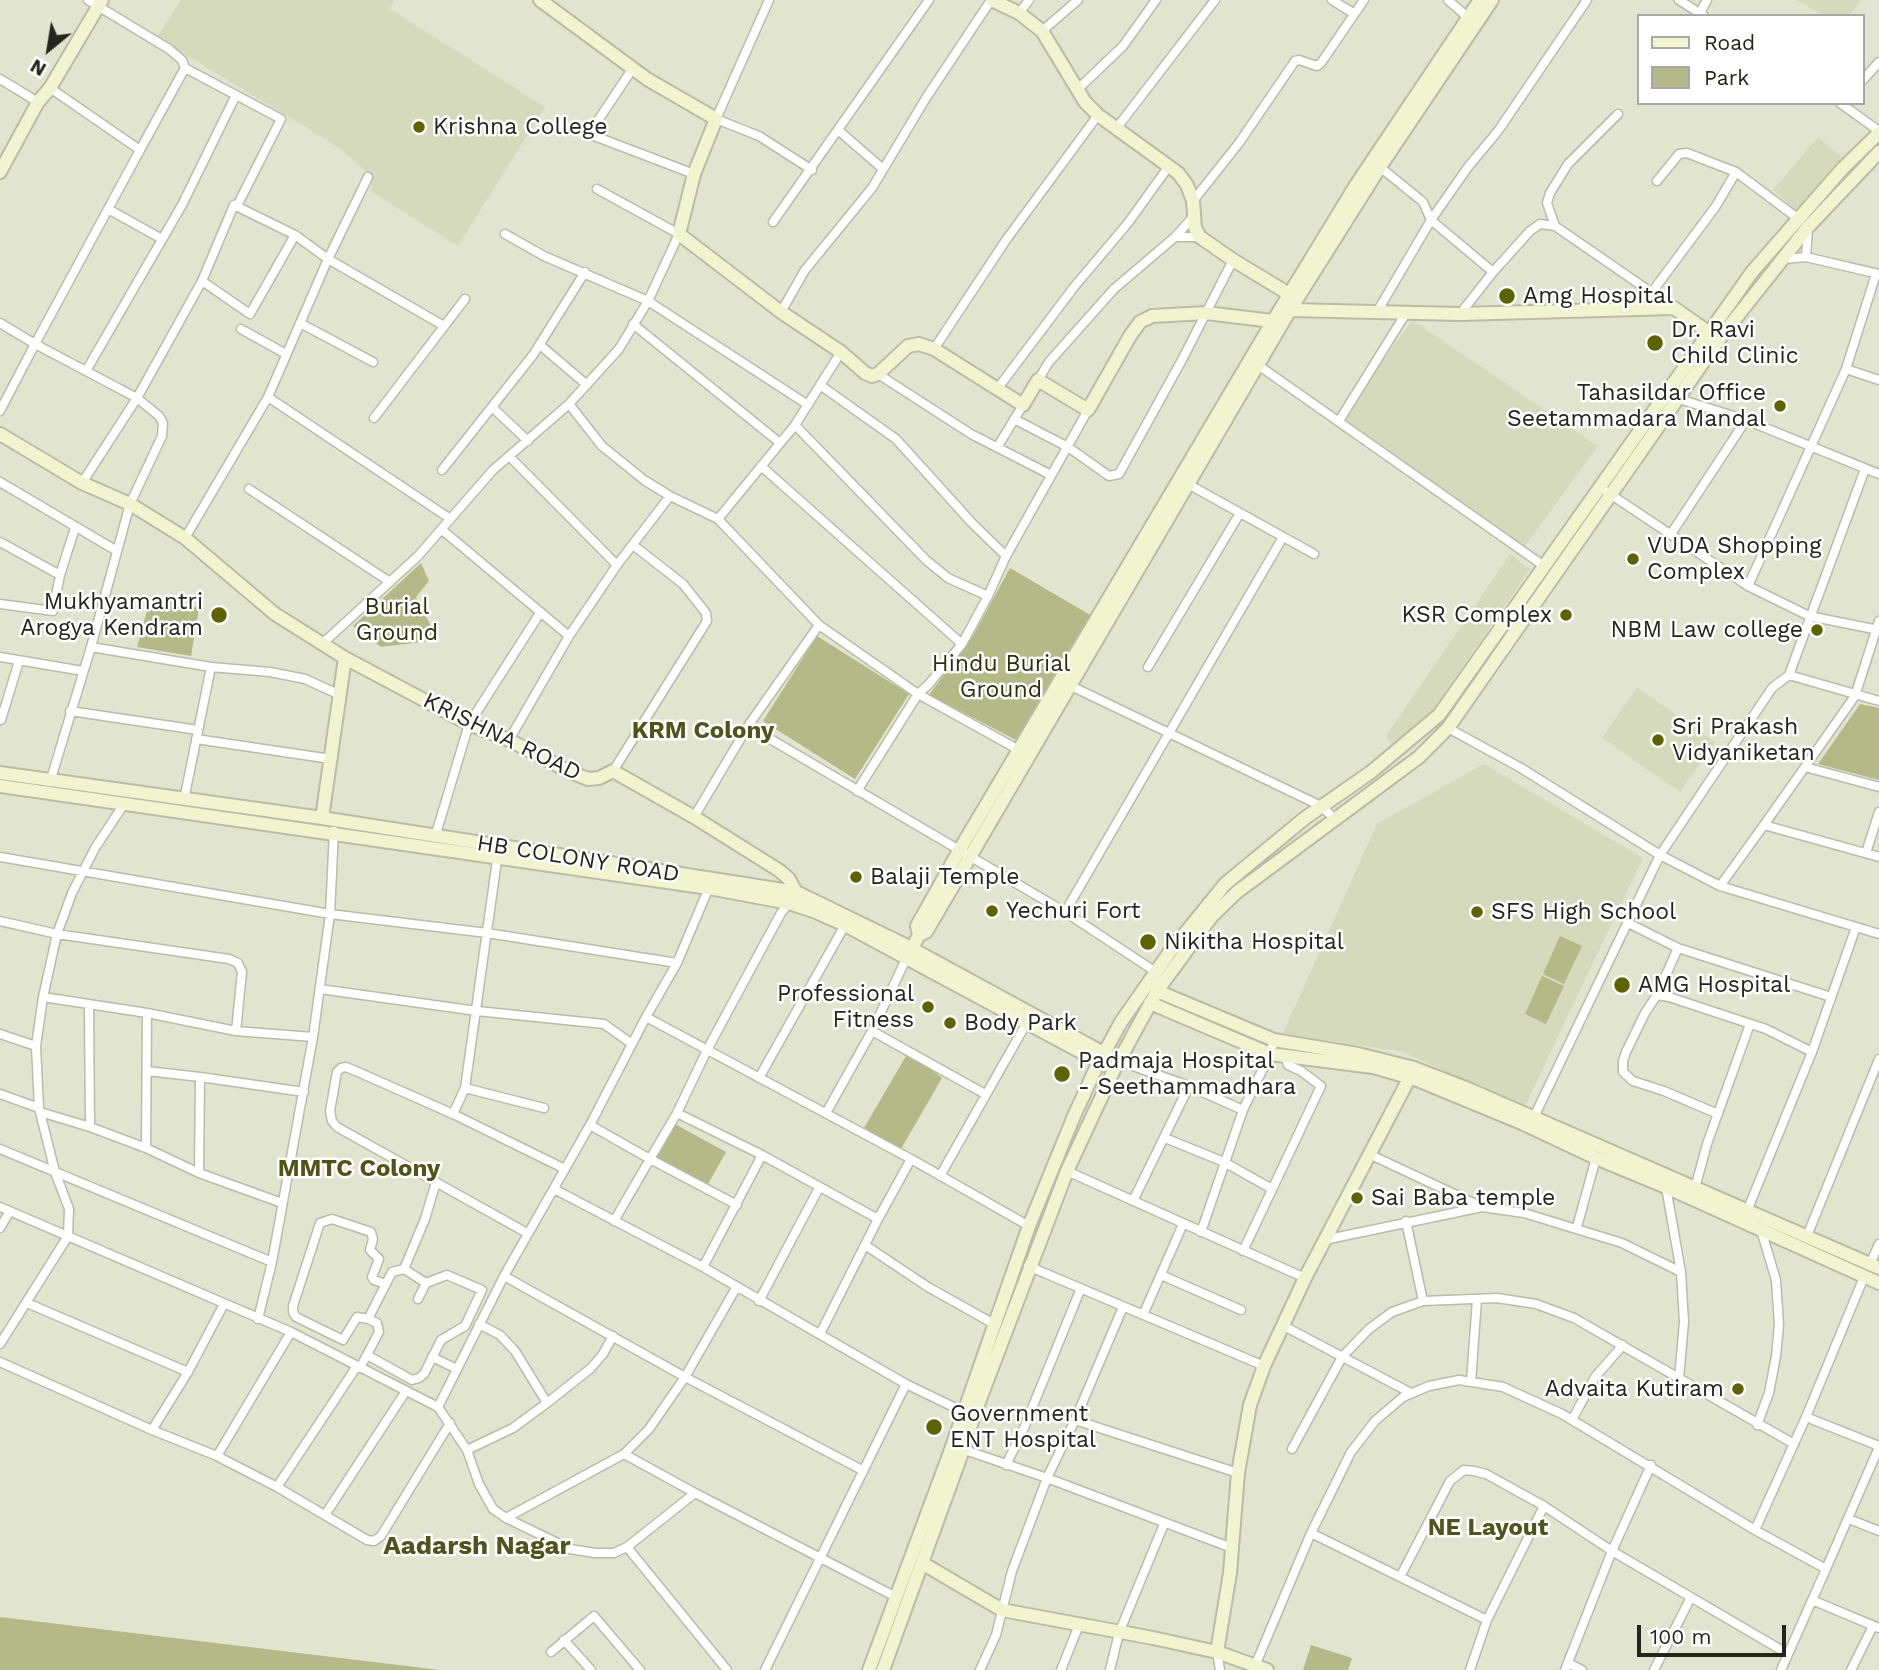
<!DOCTYPE html>
<style>
body{margin:0}
#map{position:relative;width:1879px;height:1670px;overflow:hidden;background:#e1e5cf;font-family:"Work Sans",sans-serif}
canvas{display:block}
.legend{position:absolute;left:1637px;top:14px;width:228px;height:91px;box-sizing:border-box;background:#fff;border:2px solid #a7a8a5;margin:0;padding:9px 12px;list-style:none;font-size:21px;color:#24251d}
.legend li{display:flex;align-items:center;gap:14px;height:35px}
.legend b{width:35px;border:2px solid #a7a8a5}
.north{position:absolute;left:14px;top:14px;width:70px;height:70px;-webkit-text-stroke:5px #fff;paint-order:stroke;rotate:210deg;font-size:19px;font-weight:700;line-height:28px;text-align:center;color:#24251d}
.north::after{content:'';display:block;margin:auto;width:24px;height:32px;background:#24251d;clip-path:polygon(50% 0,100% 100%,50% 72%,0 100%)}
.scale{position:absolute;left:1637px;top:1625px;width:149px;height:32px;box-sizing:border-box;border:4px solid #24251d;border-top:0;padding-left:9px;font-size:21px;line-height:24px;white-space:nowrap;color:#24251d;-webkit-text-stroke:5px #fff;paint-order:stroke}
</style>
<div id="map">
<canvas width="1879" height="1670"></canvas>
<ul class="legend">
<li><b style="height:9px;background:#f0f4cf"></b>Road</li>
<li><b style="height:19px;background:#b3b987"></b>Park</li>
</ul>
<div class="north">N</div>
<div class="scale">100 m</div>
</div>
<script>
const g = document.querySelector('canvas').getContext('2d');
g.lineJoin = 'round';
function fillPath(path, color) { g.fillStyle = color; g.fill(path, 'evenodd'); }
const poly = rows => new Path2D(rows.map(r => 'M' + r).join(''));
function trace(path, color, width, dash) { g.strokeStyle = color; g.lineWidth = width; g.lineCap = dash ? 'butt' : 'round'; g.setLineDash(dash || []); g.stroke(path); }
function label(font, color, halo, rows, align = 'center') {
  g.font = font + ' "Work Sans",sans-serif'; g.lineWidth = 5; g.setLineDash([]); g.textBaseline = 'middle'; g.strokeStyle = halo; g.fillStyle = color; for (const [text, x, y, turn = 0] of rows) {
    g.save(); g.translate(x, y); g.rotate((+turn || 0) * Math.PI / 180); g.textAlign = isNaN(turn) ? turn : align; if (halo) g.strokeText(text, 0, 0); g.fillText(text, 0, 0); g.restore();
  }
}
fillPath(poly([
 [181,0,394,0,390,9,545,107,458,246,372,192,371,176,338,147,157,37],
 [1797,0,1861,0,1849,16,1824,16],
 [1818,137,1842,157,1797,211,1773,190],
 [1412,320,1598,446,1525,546,1341,420],
 [1510,554,1530,569,1430,714,1393,745,1386,736],
 [1637,687,1715,742,1680,792,1602,738],
 [1484,764,1643,858,1524,1108,1403,1052,1283,1033,1377,824]
]), '#d6dabd');
fillPath(poly([
 [421,563,429,581,416,597,433,630,430,641,381,647,353,626],
 [1010,568,1092,616,1018,741,929,695,973,636],
 [151,596,199,608,191,656,137,647],
 [817,636,909,694,855,779,763,721],
 [1860,704,1879,708,1879,780,1818,764],
 [1560,936,1582,946,1564,984,1543,974],
 [1542,976,1564,986,1546,1024,1525,1014],
 [906,1056,923,1063,942,1078,901,1149,864,1128],
 [671,1122,726,1152,707,1186,652,1155],
 [0,1617,440,1670,0,1670],
 [1311,1645,1352,1658,1348,1670,1303,1670]
]), '#b3b987');
const street = poly([
 [769,0,716,119,759,136,812,170],
 [1332,0,1353,13],
 [1448,0,1472,21],
 [1679,0,1704,16],
 [1019,13,1029,0],
 [1700,13,1707,0],
 [1042,31,1078,0],
 [185,68,281,119,238,204,234,205],
 [633,68,589,134,694,174],
 [0,79,38,102],
 [1863,80,1879,62],
 [50,88,140,150,185,68,182,60,169,49,88,0],
 [1077,90,1123,46,1156,0],
 [1840,103,1879,131],
 [1116,129,1215,0],
 [838,130,883,169],
 [140,150,35,344,137,398,159,416,163,423,162,436,130,504,91,647,211,667,270,672,305,679,340,695],
 [1380,167,1423,202,1431,220,1493,272],
 [368,177,328,259,444,326],
 [1657,181,1679,154,1687,153,1736,172,1800,220],
 [1193,201,1239,143,1295,61,1299,60,1317,66,1321,63,1364,0],
 [108,209,162,239],
 [773,222,929,0],
 [1555,226,1547,203,1550,193,1568,164,1618,114],
 [505,234,544,256,648,301,808,405],
 [1175,237,1200,237],
 [1806,257,1808,229],
 [1783,259,1806,257,1879,274],
 [202,281,250,314,295,235],
 [1652,292,1716,206,1736,172],
 [781,312,805,270,872,188,926,98,991,0],
 [1377,312,1431,220,1468,167,1498,131,1587,0],
 [1460,314,1493,272,1530,231,1540,224,1555,226,1674,308],
 [0,323,35,344,0,411],
 [300,323,373,362],
 [633,324,780,443],
 [241,329,286,354],
 [540,345,587,385],
 [934,349,1006,240,1098,115],
 [1258,365,1544,566],
 [1846,369,1876,274],
 [86,371,182,205,236,95],
 [878,374,971,434,1051,475],
 [1038,380,1049,362,1114,289,1175,237,1194,216],
 [820,385,896,439,972,523,1006,556],
 [998,388,1074,287,1128,223,1169,166],
 [268,397,449,518],
 [1676,398,1746,420,1879,474],
 [569,404,602,446,644,480,670,496,718,519,819,625],
 [492,407,528,441],
 [374,418,465,299],
 [1014,419,1068,447,1109,476,1119,474,1183,358,1233,260],
 [1339,421,1406,313],
 [795,425,926,560,948,578,988,596],
 [998,446,1023,405],
 [510,457,617,565],
 [761,466,962,644],
 [1865,469,1789,675,1879,701],
 [442,470,533,355,585,272],
 [0,482,117,551],
 [82,483,137,398,202,281,234,205,295,235,328,259,268,397,185,538],
 [1188,484,1314,554],
 [249,489,390,582],
 [1607,492,1748,586,1809,616,1879,630],
 [718,519,795,425,841,352],
 [441,529,569,636],
 [1671,534,1746,420],
 [0,542,60,575,53,611,0,604],
 [60,575,75,528],
 [1748,586,1846,369,1879,380],
 [322,644,418,556,493,470,569,404,619,349,648,301,679,234,597,189],
 [0,657,83,671],
 [1148,667,1240,513],
 [1069,685,1321,806,1334,818],
 [70,711,198,730],
 [1,720,19,661],
 [1448,728,1521,768,1660,855,1720,886,1879,934],
 [196,739,331,759],
 [509,740,569,636,617,565,670,496],
 [1019,750,918,694,819,625,748,726,1065,912,1156,972],
 [1805,767,1879,787],
 [613,771,707,621,706,613,683,584,633,545],
 [50,782,91,647],
 [857,791,918,694,929,684,962,644,988,596,1006,556,1088,410],
 [184,800,211,667],
 [694,817,748,726],
 [1764,825,1855,696,1879,621],
 [435,837,469,724,540,613],
 [498,853,465,1088,544,1108],
 [1866,853,1879,812],
 [0,857,330,914,487,933,677,963],
 [710,885,677,963,646,1017,590,1125,504,1276,438,1407,467,1450,479,1484,493,1509,506,1518,570,1549,595,1553,614,1553,627,1547,727,1670],
 [1720,886,1764,825,1879,857],
 [1065,912,1283,537],
 [0,921,57,934,229,959,238,963,242,972,236,1031],
 [1628,923,1678,948,1831,997],
 [320,989,477,1011,604,1024,632,1044],
 [1657,995,1678,948],
 [43,997,147,1013,236,1031,313,1037],
 [89,1006,90,1127],
 [646,1017,911,1159,1029,1226],
 [872,1031,985,1094],
 [0,1034,36,1046],
 [1119,1061,1189,1086,1243,1110],
 [147,1071,200,1077,199,1173],
 [200,1077,304,1092],
 [759,1078,845,925],
 [0,1094,39,1108],
 [40,1112,90,1127,146,1148,199,1173,282,1203],
 [677,1113,762,1155,878,1219],
 [826,1113,872,1031,906,959],
 [453,1114,465,1088],
 [1718,1114,1664,1091,1633,1081,1623,1072,1623,1061,1626,1052,1645,1013,1657,995,1669,997,1766,1029,1812,1052],
 [1533,1119,1660,855,1772,688,1789,675],
 [590,1125,650,1159,677,1113,707,1050,781,913,789,903],
 [1165,1138,1224,1162,1272,1189],
 [146,1148,147,1013],
 [0,1149,272,1262],
 [1371,1155,1482,1207],
 [1067,1171,1305,1278],
 [940,1176,1026,1024],
 [1666,1187,1681,1272],
 [1695,1188,1707,1144,1750,1024],
 [554,1189,703,1267,906,1384,966,1413],
 [1133,1201,1189,1086],
 [0,1207,291,1332,438,1407],
 [1747,1211,1812,1052,1856,927],
 [614,1221,650,1159,737,1205],
 [1406,1221,1423,1301],
 [1577,1227,1596,1158],
 [0,1228,10,1211],
 [1201,1232,1243,1110,1270,1054,1274,1040],
 [527,1233,337,1127,332,1121,330,1111,337,1072,341,1068,346,1067,358,1072,453,1114,565,1169],
 [1807,1236,1879,1059],
 [1324,1240,1482,1207,1524,1213,1622,1243,1681,1272,1684,1322,1679,1379],
 [865,1245,928,1287,994,1324],
 [1243,1251,1321,1086,1301,1071,1288,1065,1285,1056],
 [1870,1264,1879,1244],
 [1028,1266,1264,1366],
 [703,1267,762,1155],
 [404,1269,425,1219,436,1182],
 [1161,1275,1241,1310],
 [504,1276,685,1377,736,1288],
 [1864,1277,1806,1417,1755,1530,1826,1569,1879,1447],
 [759,1301,819,1188],
 [27,1303,188,1372],
 [1143,1315,1183,1224],
 [258,1319,272,1262,313,1037,330,914,334,831],
 [368,1319,357,1317,343,1340,296,1317,293,1312,293,1306,320,1223,332,1219,371,1232,373,1239,370,1250,379,1259,372,1277,374,1280,386,1284],
 [479,1324,500,1335,515,1351,547,1403],
 [1282,1325,1411,1393],
 [820,1334,878,1219,911,1159],
 [0,1344,68,1236,69,1209,55,1172,39,1108,36,1046,43,997,57,934,72,893,95,848,124,804],
 [367,1355,412,1380,419,1378,424,1374,441,1340,465,1326,482,1290,447,1275,426,1283],
 [432,1357,457,1369],
 [0,1362,152,1430,188,1372,224,1304],
 [360,1368,379,1332,377,1323,368,1319,392,1272,404,1269,426,1283,418,1299],
 [1471,1382,1477,1299],
 [1806,1417,1879,1446],
 [1075,1420,1238,1473],
 [1572,1420,1595,1377,1623,1345],
 [1757,1425,1769,1393,1776,1356,1779,1325,1776,1280,1761,1230],
 [152,1430,217,1456,277,1487,367,1540,374,1541,381,1536,450,1423],
 [959,1448,1047,1478,1232,1548],
 [1292,1449,1342,1357,1369,1329,1392,1312,1423,1301,1497,1298,1536,1304,1574,1318,1794,1444],
 [467,1450,513,1428,547,1403,591,1368,603,1354,613,1336],
 [624,1454,649,1429,685,1377,862,1470],
 [217,1456,291,1332],
 [1006,1465,1024,1428,1081,1288],
 [277,1487,357,1366],
 [325,1515,406,1391],
 [506,1518,624,1454,695,1493],
 [1849,1519,1879,1531],
 [1311,1533,1487,1620],
 [627,1547,695,1493,896,1597],
 [1400,1577,1450,1481,1464,1470,1474,1471,1486,1474,1544,1506,1612,1551,1788,1654],
 [1812,1600,1879,1628],
 [564,1640,591,1670],
 [551,1652,594,1616,640,1670],
 [1217,1652,1220,1670],
 [1568,1663,1582,1670],
 [1255,1666,1311,1533,1351,1452,1375,1421,1403,1397,1429,1386,1459,1380,1503,1387,1562,1414,1755,1530],
 [765,1670,906,1384],
 [980,1670,996,1635,1012,1571,1047,1478,1075,1420,1123,1307],
 [1061,1670,1079,1625],
 [1110,1670,1119,1633,1164,1524],
 [1470,1670,1487,1620,1544,1506],
 [1565,1670,1612,1551,1651,1465],
 [1654,1670,1690,1599],
 [1781,1670,1826,1569],
 [1851,1670,1873,1626]
]);
const secondary = poly([
 [540,0,647,79,716,119,694,174,679,234,781,312,841,352,865,373,872,376,878,374,908,346,919,344,934,349,1023,405,1038,380,1088,410,1130,336,1140,322,1152,316,1206,313,1273,321,1290,310,1460,314,1674,308,1708,332],
 [992,0,1019,13,1042,31,1085,102,1098,115,1178,173,1187,185,1193,201,1195,228,1200,237,1233,260,1289,294],
 [0,172,38,102,50,88,102,0],
 [0,434,82,483,130,504,185,538,275,614,345,658,469,724,509,740,568,771,588,779,599,778,613,771,694,817,780,871,789,879,796,892,794,896],
 [0,773,322,818,796,892,905,945,1109,1056],
 [0,786,709,888,789,903,816,912,845,925,1105,1065],
 [322,818,345,658],
 [919,935,917,926,960,849,1273,321,1356,185,1480,0],
 [909,954,919,935,926,932,1290,310,1380,167,1492,0],
 [1157,991,1274,1040,1358,1054,1414,1068,1466,1088,1879,1268],
 [1150,1003,1270,1054,1373,1067,1415,1079,1524,1124,1596,1158,1666,1187,1879,1283],
 [922,1563,1002,1610,1153,1638,1217,1652],
 [869,1670,949,1455,1029,1226,1074,1116,1096,1068,1121,1022,1169,953,1225,884,1305,818,1371,772,1439,715,1752,272,1843,168,1879,133],
 [883,1670,963,1450,974,1415,1067,1171,1114,1070,1157,991,1212,916,1237,892,1419,757,1448,728,1720,338,1808,227,1879,152],
 [1267,1670,1217,1652,1230,1573,1238,1473,1250,1405,1264,1366,1305,1278,1412,1073]
]);
trace(street, '#b9bca7', 11);
trace(secondary, '#b9bca7', 16);
trace(street, '#fff', 8);
trace(secondary, '#f0f4cf', 12);
for (const [x, y, r, color] of [
 [419,127,7,"#5c6300"],
 [1507,296,9,"#5c6300"],
 [1655,343,9,"#5c6300"],
 [1780,406,7,"#5c6300"],
 [1633,559,7,"#5c6300"],
 [219,615,9,"#5c6300"],
 [1566,615,7,"#5c6300"],
 [1817,630,7,"#5c6300"],
 [1658,740,7,"#5c6300"],
 [856,877,7,"#5c6300"],
 [992,911,7,"#5c6300"],
 [1477,912,7,"#5c6300"],
 [1148,942,9,"#5c6300"],
 [1622,985,9,"#5c6300"],
 [928,1007,7,"#5c6300"],
 [950,1023,7,"#5c6300"],
 [1062,1074,9,"#5c6300"],
 [1357,1198,7,"#5c6300"],
 [1738,1389,7,"#5c6300"],
 [934,1427,9,"#5c6300"]
]) { const dot = new Path2D(); dot.arc(x, y, r, 0, 2 * Math.PI); g.fillStyle = color; g.fill(dot); trace(dot, '#fff', 2.5); }
label('23px', '#24251d', '#fff', [
 ["Krishna College",433,127],
 ["Amg Hospital",1523,296],
 ["Dr. Ravi",1671,330],
 ["Child Clinic",1671,356],
 ["Tahasildar Office",1766,393,"right"],
 ["Seetammadara Mandal",1766,419,"right"],
 ["VUDA Shopping",1647,546],
 ["Complex",1647,572],
 ["Mukhyamantri",203,602,"right"],
 ["Arogya Kendram",203,628,"right"],
 ["KSR Complex",1552,615,"right"],
 ["NBM Law college",1803,630,"right"],
 ["Sri Prakash",1672,727],
 ["Vidyaniketan",1672,753],
 ["Balaji Temple",870,877],
 ["Yechuri Fort",1006,911],
 ["SFS High School",1491,912],
 ["Nikitha Hospital",1164,942],
 ["AMG Hospital",1638,985],
 ["Professional",914,994,"right"],
 ["Fitness",914,1020,"right"],
 ["Body Park",964,1023],
 ["Padmaja Hospital",1078,1061],
 ["- Seethammadhara",1078,1087],
 ["Sai Baba temple",1371,1198],
 ["Advaita Kutiram",1724,1389,"right"],
 ["Government",950,1414],
 ["ENT Hospital",950,1440]
], 'left');
label('23px', '#2d300d', '#fff', [
 ["Burial",397,607],
 ["Ground",397,633],
 ["Hindu Burial",1001,664],
 ["Ground",1001,690]
]);
label('23px', '#24251d', '#fff', [
 ["KRISHNA ROAD",502,737,26],
 ["HB COLONY ROAD",578,859,9]
]);
label('bold 24px', '#4f541a', '#fff', [
 ["KRM Colony",703,731],
 ["MMTC Colony",359,1169],
 ["NE Layout",1488,1528]
]);
label('bold 26px', '#4f541a', '#fff', [
 ["Aadarsh Nagar",477,1546]
]);
</script>
